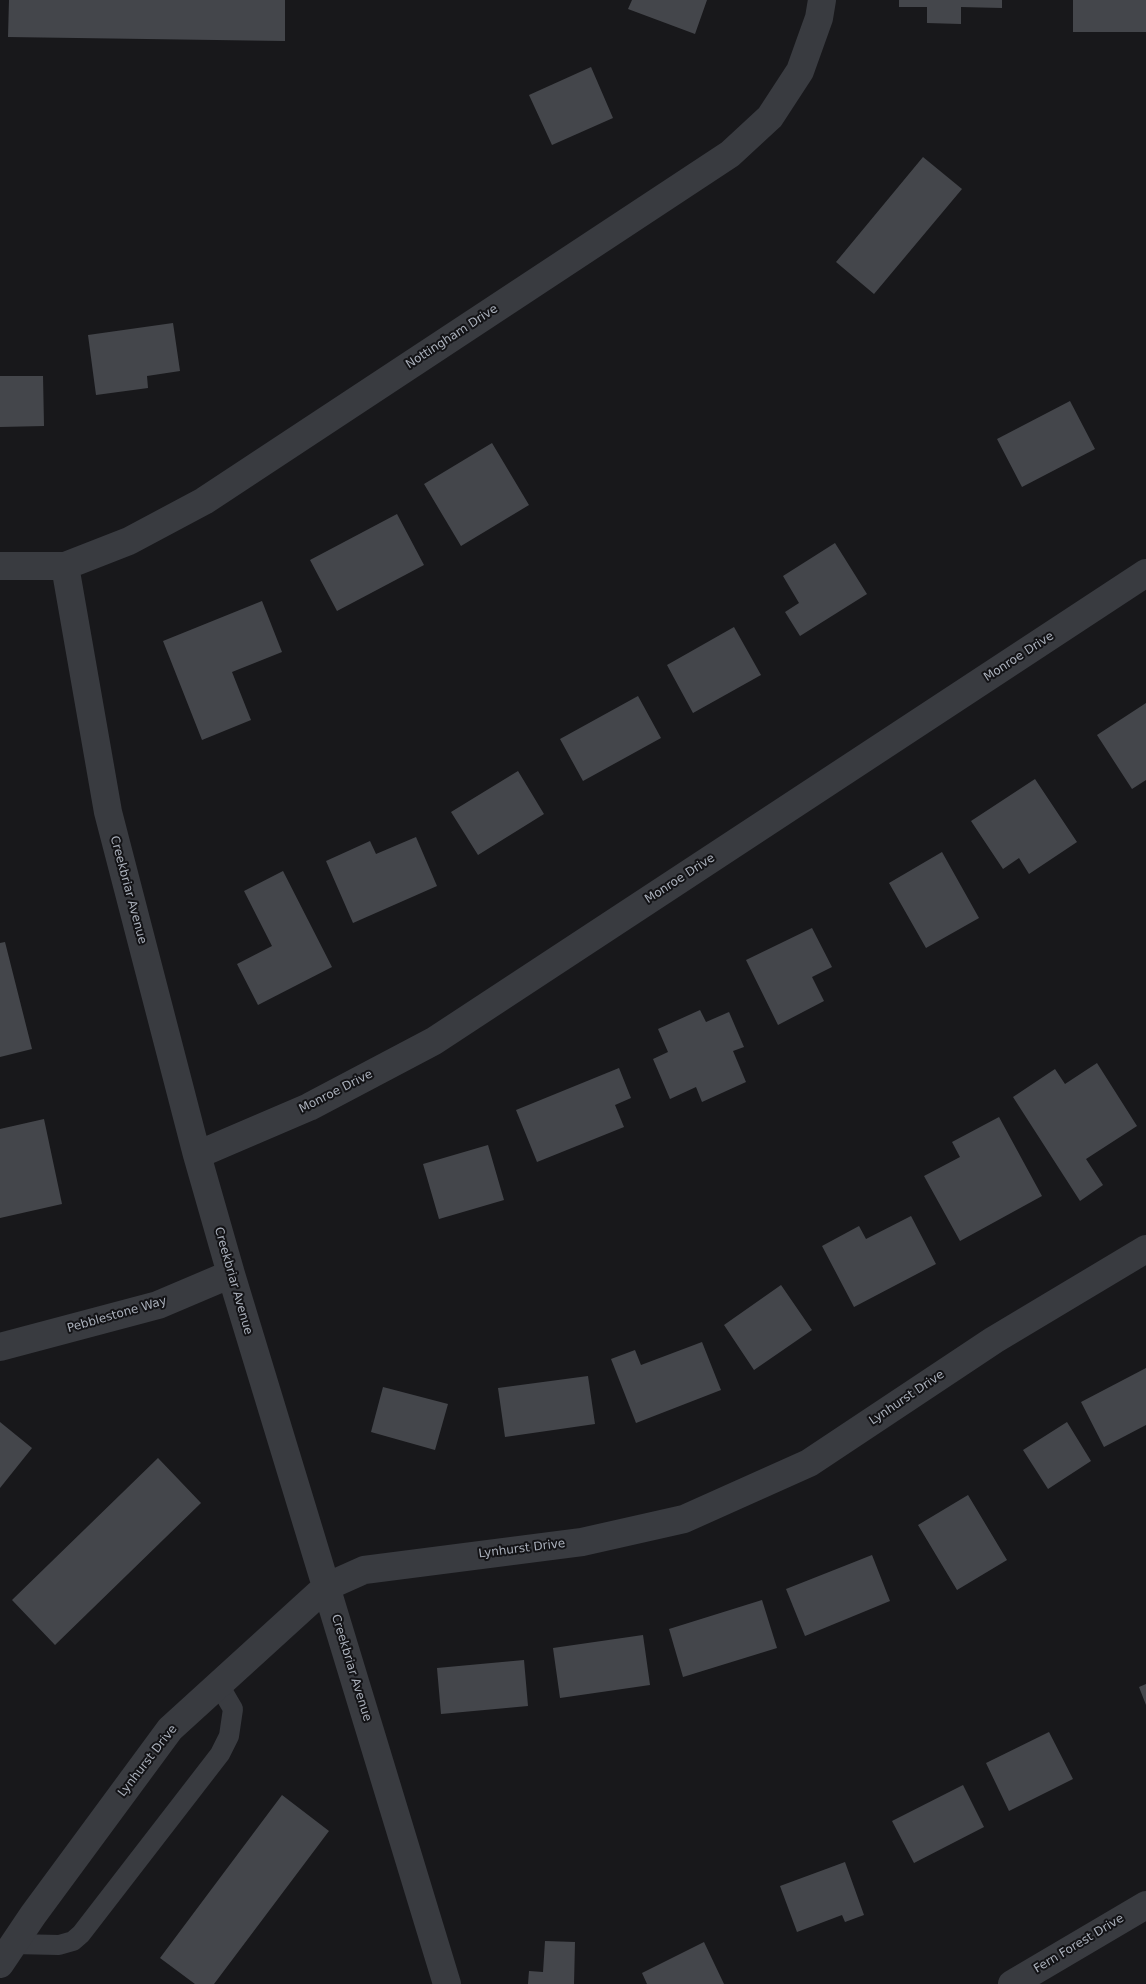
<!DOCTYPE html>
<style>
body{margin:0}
canvas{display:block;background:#18181b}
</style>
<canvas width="1146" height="1984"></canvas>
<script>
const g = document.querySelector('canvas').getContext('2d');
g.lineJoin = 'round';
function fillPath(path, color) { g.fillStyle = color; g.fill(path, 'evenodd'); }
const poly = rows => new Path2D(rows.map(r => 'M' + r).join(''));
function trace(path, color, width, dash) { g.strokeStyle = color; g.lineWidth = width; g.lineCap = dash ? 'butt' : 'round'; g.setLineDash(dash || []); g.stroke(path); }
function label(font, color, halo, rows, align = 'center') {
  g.font = font + ' "DejaVu Sans",sans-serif'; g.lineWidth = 4; g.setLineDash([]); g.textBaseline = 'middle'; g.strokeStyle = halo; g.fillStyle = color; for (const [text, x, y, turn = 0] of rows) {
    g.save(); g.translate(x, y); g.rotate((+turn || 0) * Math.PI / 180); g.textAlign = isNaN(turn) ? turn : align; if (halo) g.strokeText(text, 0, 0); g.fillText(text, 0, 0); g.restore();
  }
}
fillPath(poly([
 [9,0,285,0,285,41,8,37],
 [632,0,707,0,695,34,628,9],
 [899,0,1002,0,1002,8,961,7,961,24,927,23,927,7,899,7],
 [1073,0,1146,0,1146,32,1073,32],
 [591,67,613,118,552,145,529,95],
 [923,157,962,189,874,294,836,262],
 [173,323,180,371,147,376,148,388,96,395,88,335],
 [0,376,43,376,44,426,0,427],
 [1070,401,1095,449,1022,487,997,439],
 [492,443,529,505,461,546,424,484],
 [397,514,424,565,337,611,310,560],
 [835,543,867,594,800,636,785,612,799,603,783,576],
 [262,601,282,652,232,672,251,720,202,740,163,641],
 [734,627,761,675,693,713,667,665],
 [638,696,661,738,583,781,560,739],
 [1146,703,1146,780,1132,789,1097,735],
 [518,771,544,814,478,855,451,812],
 [1035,779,1077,842,1029,874,1019,858,1003,869,971,821],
 [416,837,437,886,353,923,326,861,370,841,376,854],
 [942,852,979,918,926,948,889,883],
 [283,871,332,967,258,1005,237,964,272,946,244,891],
 [812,928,832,967,812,977,824,1001,778,1025,746,960],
 [5,942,32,1049,0,1057,0,943],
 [700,1010,706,1022,729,1012,744,1047,733,1051,746,1082,702,1102,696,1087,670,1099,653,1059,668,1052,658,1029],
 [1097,1063,1137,1126,1086,1159,1103,1185,1080,1201,1013,1097,1055,1069,1065,1084],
 [619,1068,631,1098,615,1105,624,1127,537,1162,516,1110],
 [999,1117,1042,1196,960,1241,924,1176,960,1157,952,1142],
 [44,1119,62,1204,0,1218,0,1129],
 [488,1145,504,1200,439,1219,423,1164],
 [911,1216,936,1264,854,1307,822,1246,859,1226,866,1239],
 [781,1285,812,1330,754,1370,724,1325],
 [702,1342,721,1390,636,1423,611,1359,635,1350,641,1365],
 [1146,1368,1146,1425,1104,1447,1081,1402],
 [588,1376,595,1424,505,1437,498,1388],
 [383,1387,448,1404,435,1450,371,1432],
 [0,1422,32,1448,0,1488],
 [1067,1422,1091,1461,1048,1489,1023,1450],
 [158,1458,201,1503,55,1645,12,1600],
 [968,1495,1007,1560,957,1590,918,1525],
 [872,1555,890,1601,805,1636,786,1589],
 [762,1600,777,1648,683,1677,669,1629],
 [643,1635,650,1685,560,1698,553,1648],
 [524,1660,528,1706,441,1714,437,1668],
 [1146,1684,1146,1705,1139,1687],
 [1049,1732,1073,1779,1009,1811,986,1763],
 [963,1785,984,1827,914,1863,892,1821],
 [282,1795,329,1831,214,1984,195,1984,160,1958],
 [845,1862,864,1915,845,1922,842,1915,797,1932,780,1886],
 [545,1941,575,1942,574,1984,528,1984,529,1971,543,1972],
 [704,1942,724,1984,647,1984,642,1973]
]), '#44464b');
trace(poly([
 [14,1944,59,1945,73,1941,81,1934,220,1754,229,1736,233,1709,219,1685]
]), '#393b40', 20);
trace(poly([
 [0,566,65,566,129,541,204,501,730,154,770,117,800,71,819,18,822,0],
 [65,566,108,812,197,1155,231,1274,447,1984],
 [197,1155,309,1107,434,1041,1146,573],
 [0,1347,158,1305,231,1274],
 [0,1964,33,1915,170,1729,326,1587,364,1570,582,1542,684,1519,809,1463,994,1340,1146,1249],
 [1012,1984,1146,1905]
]), '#393b40', 28);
label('12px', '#aab0bb', '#131316', [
 ["Nottingham Drive",452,337,-33],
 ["Monroe Drive",1019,657,-33],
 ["Monroe Drive",680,879,-33],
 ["Creekbriar Avenue",128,890,75],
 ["Monroe Drive",336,1092,-27],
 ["Creekbriar Avenue",233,1281,74],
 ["Pebblestone Way",117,1315,-16],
 ["Lynhurst Drive",907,1398,-34],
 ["Lynhurst Drive",522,1549,-7],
 ["Creekbriar Avenue",351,1668,73],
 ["Lynhurst Drive",148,1761,-52],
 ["Fern Forest Drive",1079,1944,-31]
]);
</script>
